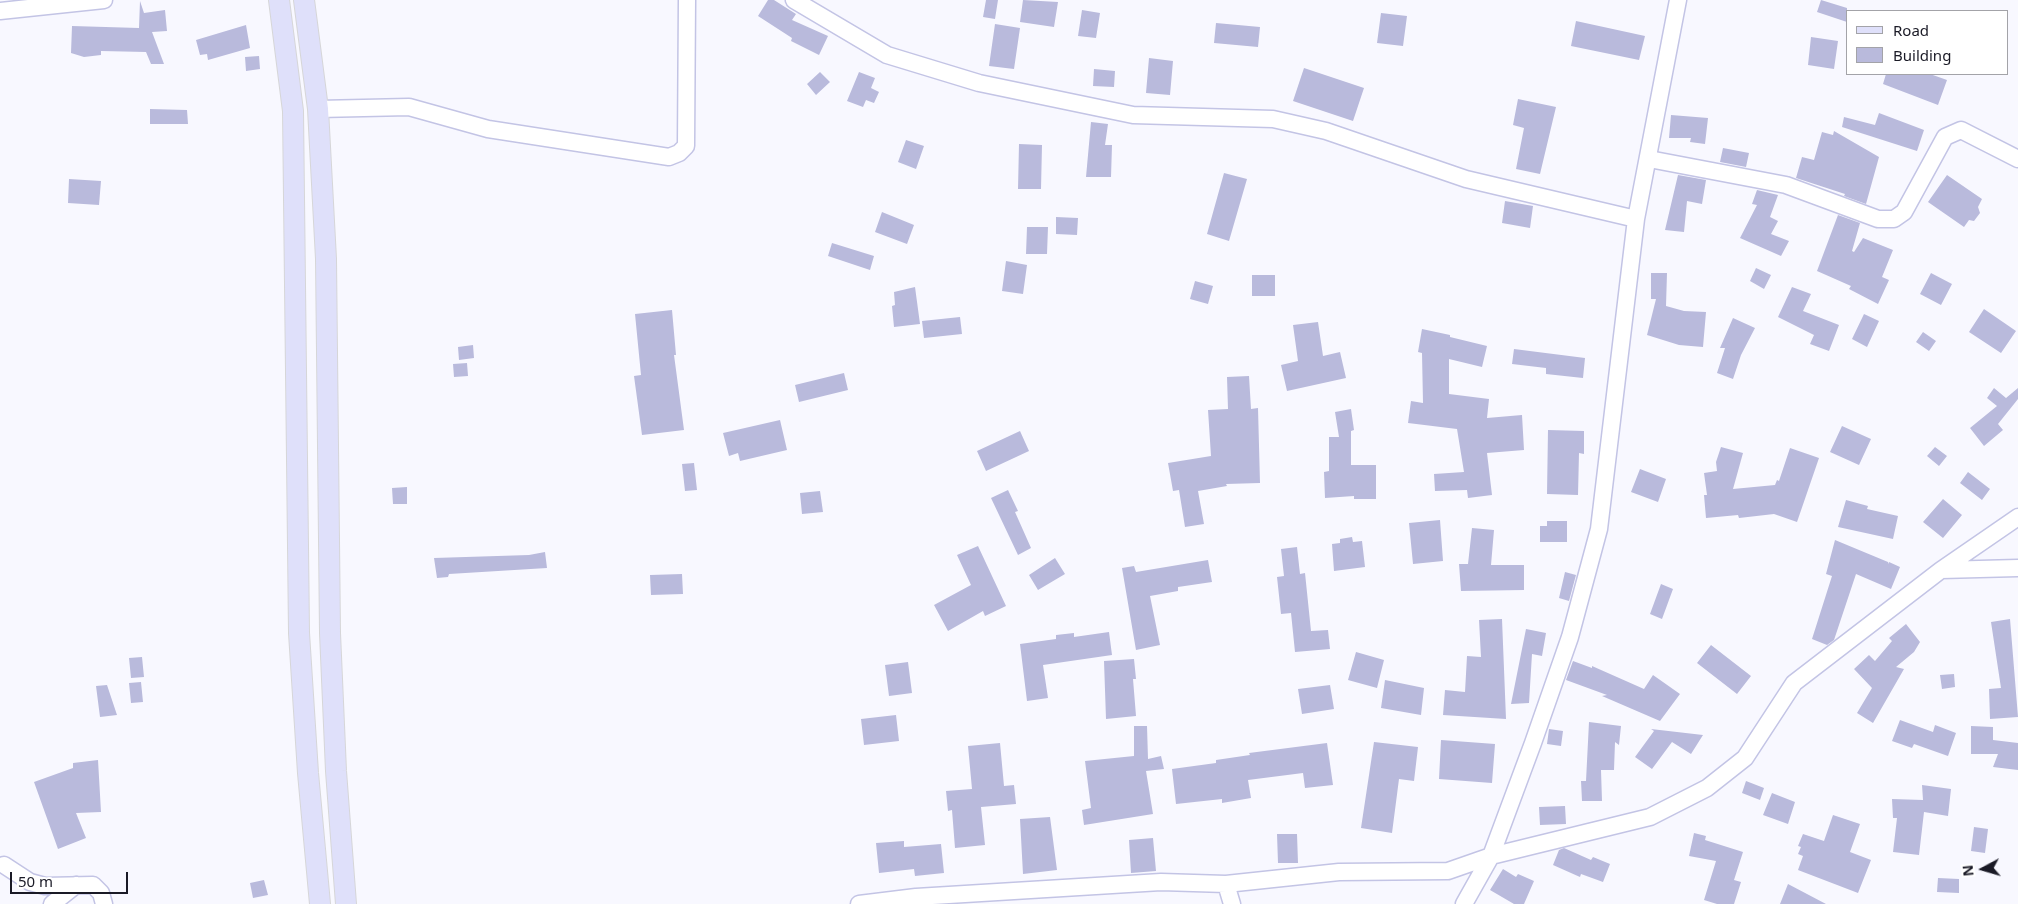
<!DOCTYPE html>
<style>
body{margin:0}
#map{position:relative;width:2018px;height:904px;overflow:hidden;background:#f8f8ff;font-family:"Noto Sans",sans-serif}
canvas{display:block}
.legend{position:absolute;left:1846px;top:10px;width:162px;height:65px;box-sizing:border-box;background:#fff;border:1px solid #a3a3a8;margin:0;padding:6px 9px;list-style:none;font-size:15px;color:#1a1a26}
.legend li{display:flex;align-items:center;gap:10px;height:25px}
.legend b{width:25px;border:1px solid #a3a3a8}
.north{position:absolute;left:1958px;top:844px;width:50px;height:50px;-webkit-text-stroke:4px #fff;paint-order:stroke;rotate:264deg;font-size:14px;font-weight:700;line-height:20px;text-align:center;color:#1a1a26}
.north::after{content:'';display:block;margin:auto;width:18px;height:22px;background:#1a1a26;clip-path:polygon(50% 0,100% 100%,50% 72%,0 100%)}
.scale{position:absolute;left:10px;top:872px;width:118px;height:22px;box-sizing:border-box;border:2px solid #1a1a26;border-top:0;padding-left:6px;font-size:15px;line-height:18px;white-space:nowrap;color:#1a1a26;-webkit-text-stroke:4px #fff;paint-order:stroke}
</style>
<div id="map">
<canvas width="2018" height="904"></canvas>
<ul class="legend">
<li><b style="height:6px;background:#dfe0fa"></b>Road</li>
<li><b style="height:14px;background:#b9badc"></b>Building</li>
</ul>
<div class="north">N</div>
<div class="scale">50 m</div>
</div>
<script>
const g = document.querySelector('canvas').getContext('2d');
g.lineJoin = 'round';
function fillPath(path, color) { g.fillStyle = color; g.fill(path, 'evenodd'); }
const poly = rows => new Path2D(rows.map(r => 'M' + r).join(''));
function trace(path, color, width, dash) { g.strokeStyle = color; g.lineWidth = width; g.lineCap = dash ? 'butt' : 'round'; g.setLineDash(dash || []); g.stroke(path); }
fillPath(poly([
 [768,0,774,0,796,14,792,20,828,36,819,55,791,41,792,38,758,16],
 [986,0,998,0,995,19,983,17],
 [1023,0,1058,2,1054,27,1020,22],
 [1821,0,1847,8,1847,22,1817,12],
 [140,1,144,13,165,10,167,31,152,32,164,64,151,64,146,52,101,51,101,55,84,57,71,53,72,26,139,28],
 [1082,10,1100,13,1096,38,1078,36],
 [1381,13,1407,16,1403,46,1377,43],
 [1576,21,1645,36,1639,60,1571,46],
 [1216,23,1260,27,1258,47,1214,43],
 [995,24,1020,28,1014,69,989,66],
 [246,25,250,48,208,60,207,54,200,55,196,40],
 [1811,37,1838,41,1834,69,1808,65],
 [259,56,260,69,246,71,245,57],
 [1149,58,1173,61,1170,95,1146,93],
 [1304,68,1364,88,1353,121,1293,101],
 [1094,69,1115,71,1114,87,1093,86],
 [820,72,830,82,816,95,807,84],
 [859,72,875,78,871,88,879,92,874,103,866,100,863,107,847,101],
 [1886,74,1930,74,1947,80,1938,105,1883,84],
 [1518,99,1556,107,1540,174,1516,169,1524,128,1513,125],
 [150,109,187,110,188,124,150,124],
 [1879,113,1924,130,1917,151,1842,127,1844,117,1875,125],
 [1671,115,1708,118,1705,144,1690,142,1691,138,1669,138],
 [1091,122,1108,124,1105,145,1112,145,1111,177,1086,177],
 [1834,131,1879,157,1866,204,1844,196,1845,194,1796,178,1802,157,1814,160,1822,132,1833,135],
 [906,140,924,146,916,169,898,162],
 [1019,144,1042,145,1041,189,1018,189],
 [1723,148,1749,153,1746,167,1720,162],
 [1224,173,1247,179,1229,241,1207,234],
 [1678,175,1706,180,1702,204,1687,201,1684,232,1665,230],
 [1947,175,1982,199,1978,207,1980,213,1974,221,1969,220,1964,227,1928,202],
 [69,179,101,181,99,205,68,203],
 [1757,190,1778,195,1770,217,1778,221,1771,234,1789,241,1781,256,1740,238,1757,205,1752,204],
 [1505,201,1533,206,1530,228,1502,223],
 [882,212,914,225,907,244,875,232],
 [1838,215,1860,223,1852,251,1854,252,1863,238,1893,250,1882,277,1889,280,1878,304,1849,289,1851,286,1817,271],
 [1056,217,1078,218,1077,235,1056,234],
 [1027,227,1048,227,1047,254,1026,254],
 [832,243,874,256,870,270,828,256],
 [1006,261,1027,265,1023,294,1002,291],
 [1756,268,1771,275,1764,289,1750,281],
 [1651,273,1667,273,1666,306,1684,311,1706,312,1703,347,1679,345,1647,335,1656,299,1651,299],
 [1931,273,1952,284,1941,305,1920,294],
 [1252,275,1275,275,1275,296,1252,296],
 [1195,281,1213,286,1208,304,1190,299],
 [915,287,920,324,894,327,892,306,895,305,894,292],
 [1792,287,1811,294,1803,311,1839,325,1829,351,1810,344,1814,335,1778,317],
 [1984,309,2016,331,2001,353,1969,332],
 [672,310,676,355,674,355,684,430,642,435,634,376,641,375,635,314],
 [1864,314,1879,321,1867,347,1852,339],
 [960,317,962,334,924,338,922,321],
 [1733,318,1755,328,1741,355,1733,379,1717,373,1725,348,1720,348],
 [1318,322,1323,356,1340,352,1346,378,1287,391,1281,365,1298,361,1293,325],
 [1422,329,1450,335,1450,337,1487,346,1482,367,1449,359,1449,394,1489,399,1487,418,1522,415,1524,450,1487,453,1492,495,1468,498,1467,490,1435,491,1434,474,1464,472,1457,429,1408,423,1411,401,1423,403,1422,353,1418,352],
 [1923,332,1936,341,1929,351,1916,342],
 [473,345,474,358,459,360,458,347],
 [1514,349,1585,358,1583,378,1546,374,1546,368,1512,364],
 [467,363,468,376,454,377,453,364],
 [844,373,848,390,799,402,795,385],
 [1249,376,1251,409,1258,408,1260,483,1226,484,1227,486,1198,491,1204,524,1185,527,1179,490,1173,491,1168,463,1211,456,1208,410,1228,409,1227,377],
 [1994,388,2006,398,2018,388,2018,399,1998,424,2003,430,1984,446,1970,428,1997,406,1987,398],
 [1351,409,1354,430,1351,431,1351,465,1376,465,1376,499,1354,499,1354,496,1325,498,1324,472,1329,471,1329,437,1339,437,1335,412],
 [780,420,787,450,740,461,738,453,729,456,723,433],
 [1842,426,1871,439,1859,465,1830,452],
 [1548,430,1584,431,1584,454,1579,453,1578,495,1547,494],
 [1020,431,1029,451,986,471,977,451],
 [1721,447,1743,453,1733,489,1775,485,1777,480,1779,481,1790,448,1819,458,1797,522,1774,514,1739,518,1738,515,1706,518,1704,495,1707,495,1704,473,1717,471,1716,462],
 [1935,447,1947,456,1939,466,1927,456],
 [694,463,697,490,685,491,682,464],
 [1640,469,1666,479,1658,502,1631,492],
 [1968,472,1990,489,1982,500,1960,483],
 [407,487,407,504,393,504,392,488],
 [1008,490,1018,511,1015,512,1031,548,1018,555,991,498],
 [820,491,823,512,802,514,800,493],
 [1943,499,1962,515,1943,538,1923,522],
 [1846,500,1868,506,1867,509,1898,516,1893,539,1838,527],
 [1440,520,1443,561,1413,564,1409,523],
 [1547,521,1567,521,1567,542,1540,542,1540,526,1547,526],
 [1472,528,1494,530,1491,565,1524,565,1524,590,1461,591,1459,564,1468,564],
 [1352,537,1353,542,1362,541,1365,567,1334,571,1332,544,1340,543,1340,539],
 [1835,540,1888,562,1888,564,1889,562,1900,567,1891,589,1856,574,1834,640,1827,645,1812,639,1832,576,1826,574],
 [978,546,1006,606,985,616,983,611,948,631,934,605,971,585,957,555],
 [1297,547,1300,574,1305,573,1311,631,1328,630,1330,649,1295,652,1291,613,1281,614,1277,577,1284,576,1281,549],
 [545,552,547,568,449,574,448,577,437,578,434,558,529,555],
 [1055,558,1065,574,1038,590,1029,575],
 [1208,560,1212,582,1178,587,1178,591,1150,596,1160,645,1136,650,1122,568,1134,566,1136,572],
 [1565,572,1576,575,1569,601,1559,598],
 [682,574,683,594,651,595,650,575],
 [1661,584,1673,589,1662,619,1650,614],
 [1502,619,1506,719,1443,715,1445,690,1465,692,1467,656,1481,657,1479,620],
 [2010,619,2018,717,1990,719,1989,689,2001,688,1991,622],
 [1906,624,1920,642,1914,652,1896,667,1904,669,1873,723,1857,713,1872,688,1854,669,1869,655,1875,661,1892,641,1889,638],
 [1526,629,1546,633,1542,656,1532,654,1529,703,1511,704],
 [1109,632,1112,655,1043,665,1048,698,1027,701,1020,644,1056,639,1056,635,1074,633,1074,637],
 [1711,645,1751,676,1737,694,1697,663],
 [1356,652,1384,660,1377,688,1348,680],
 [142,657,144,677,131,678,129,658],
 [1134,659,1136,679,1133,679,1136,716,1106,719,1104,661],
 [1573,661,1592,668,1592,666,1644,689,1653,675,1680,694,1660,721,1602,696,1607,695,1566,680],
 [908,662,912,693,889,696,885,665],
 [1954,674,1955,687,1942,689,1940,675],
 [1385,680,1424,688,1421,715,1381,708],
 [141,682,143,702,131,703,129,683],
 [107,685,117,715,100,717,96,686],
 [1330,685,1334,709,1302,714,1298,689],
 [896,715,899,741,864,745,861,719],
 [1900,720,1933,732,1935,725,1956,733,1948,756,1914,744,1912,748,1892,741],
 [1589,722,1621,726,1619,745,1615,742,1614,770,1601,770,1602,801,1582,801,1581,781,1586,781],
 [1134,726,1147,726,1148,759,1161,756,1164,769,1146,771,1153,814,1084,825,1082,810,1091,808,1085,761,1134,756],
 [1971,726,1993,727,1993,740,2018,743,2018,770,1993,767,1998,754,1971,754],
 [1549,729,1563,731,1561,746,1547,744],
 [1651,729,1703,735,1691,754,1672,742,1652,769,1635,757,1654,731],
 [1441,740,1495,744,1492,783,1439,779],
 [1374,742,1418,747,1414,781,1399,779,1392,833,1361,828],
 [1000,743,1004,786,1014,785,1016,804,981,807,985,845,955,848,952,810,948,811,946,791,972,789,968,746],
 [1327,743,1333,785,1305,788,1303,773,1248,780,1251,798,1222,803,1222,799,1176,804,1172,769,1216,763,1216,760,1250,755,1249,753],
 [98,760,101,812,76,813,86,838,58,849,34,782,73,768,73,763],
 [1746,781,1764,788,1760,800,1742,793],
 [1922,785,1951,789,1948,816,1924,812,1919,855,1893,852,1897,818,1893,818,1892,799,1923,800],
 [1772,793,1795,802,1788,824,1763,815],
 [1565,806,1566,824,1540,825,1539,807],
 [1833,815,1860,824,1850,852,1871,860,1858,893,1798,870,1803,856,1798,854,1801,847,1798,846,1803,834,1824,841],
 [1050,817,1057,870,1023,874,1020,819],
 [1974,827,1988,829,1985,853,1971,851],
 [1694,833,1706,836,1705,840,1743,852,1734,880,1741,882,1734,904,1717,904,1704,900,1716,861,1689,856],
 [1277,834,1297,834,1298,863,1278,863],
 [1153,838,1156,871,1131,873,1129,840],
 [904,841,904,847,941,844,944,873,915,876,914,869,879,873,876,843],
 [1564,848,1591,860,1593,857,1610,864,1603,882,1581,874,1580,877,1553,865,1559,850],
 [1503,869,1516,877,1518,874,1534,881,1524,904,1514,904,1490,890],
 [1938,878,1959,879,1959,893,1937,892],
 [264,880,268,895,253,898,250,883],
 [1788,884,1826,904,1780,904]
]), '#b9badc');
const minor = poly([
 [794,0,887,55,979,83,1133,115,1273,119,1326,131,1466,179,1636,219],
 [0,11,104,0],
 [318,109,409,107,488,129,669,157,679,153,686,146,687,0],
 [1649,159,1786,185,1878,219,1894,219,1904,212,1945,137,1961,130,2018,159],
 [1941,570,2018,517],
 [4,865,30,882,45,886,93,885,101,893,104,904],
 [1226,884,1232,904],
 [52,904,76,885],
 [859,904,916,897,1161,882,1226,884,1339,872,1448,871,1491,856,1650,817,1707,788,1745,758,1794,683,1941,570,2018,568],
 [1464,904,1491,856,1533,743,1570,637,1599,529,1636,219,1678,0]
]);
const major = poly([
 [279,0,293,111,299,633,308,773,320,904],
 [304,0,318,109,326,259,330,633,336,771,346,904]
]);
trace(minor, '#c3c4e5', 19);
trace(major, '#d6d6d8', 22);
trace(minor, '#fff', 16);
trace(major, '#dfe0fa', 20);
</script>
